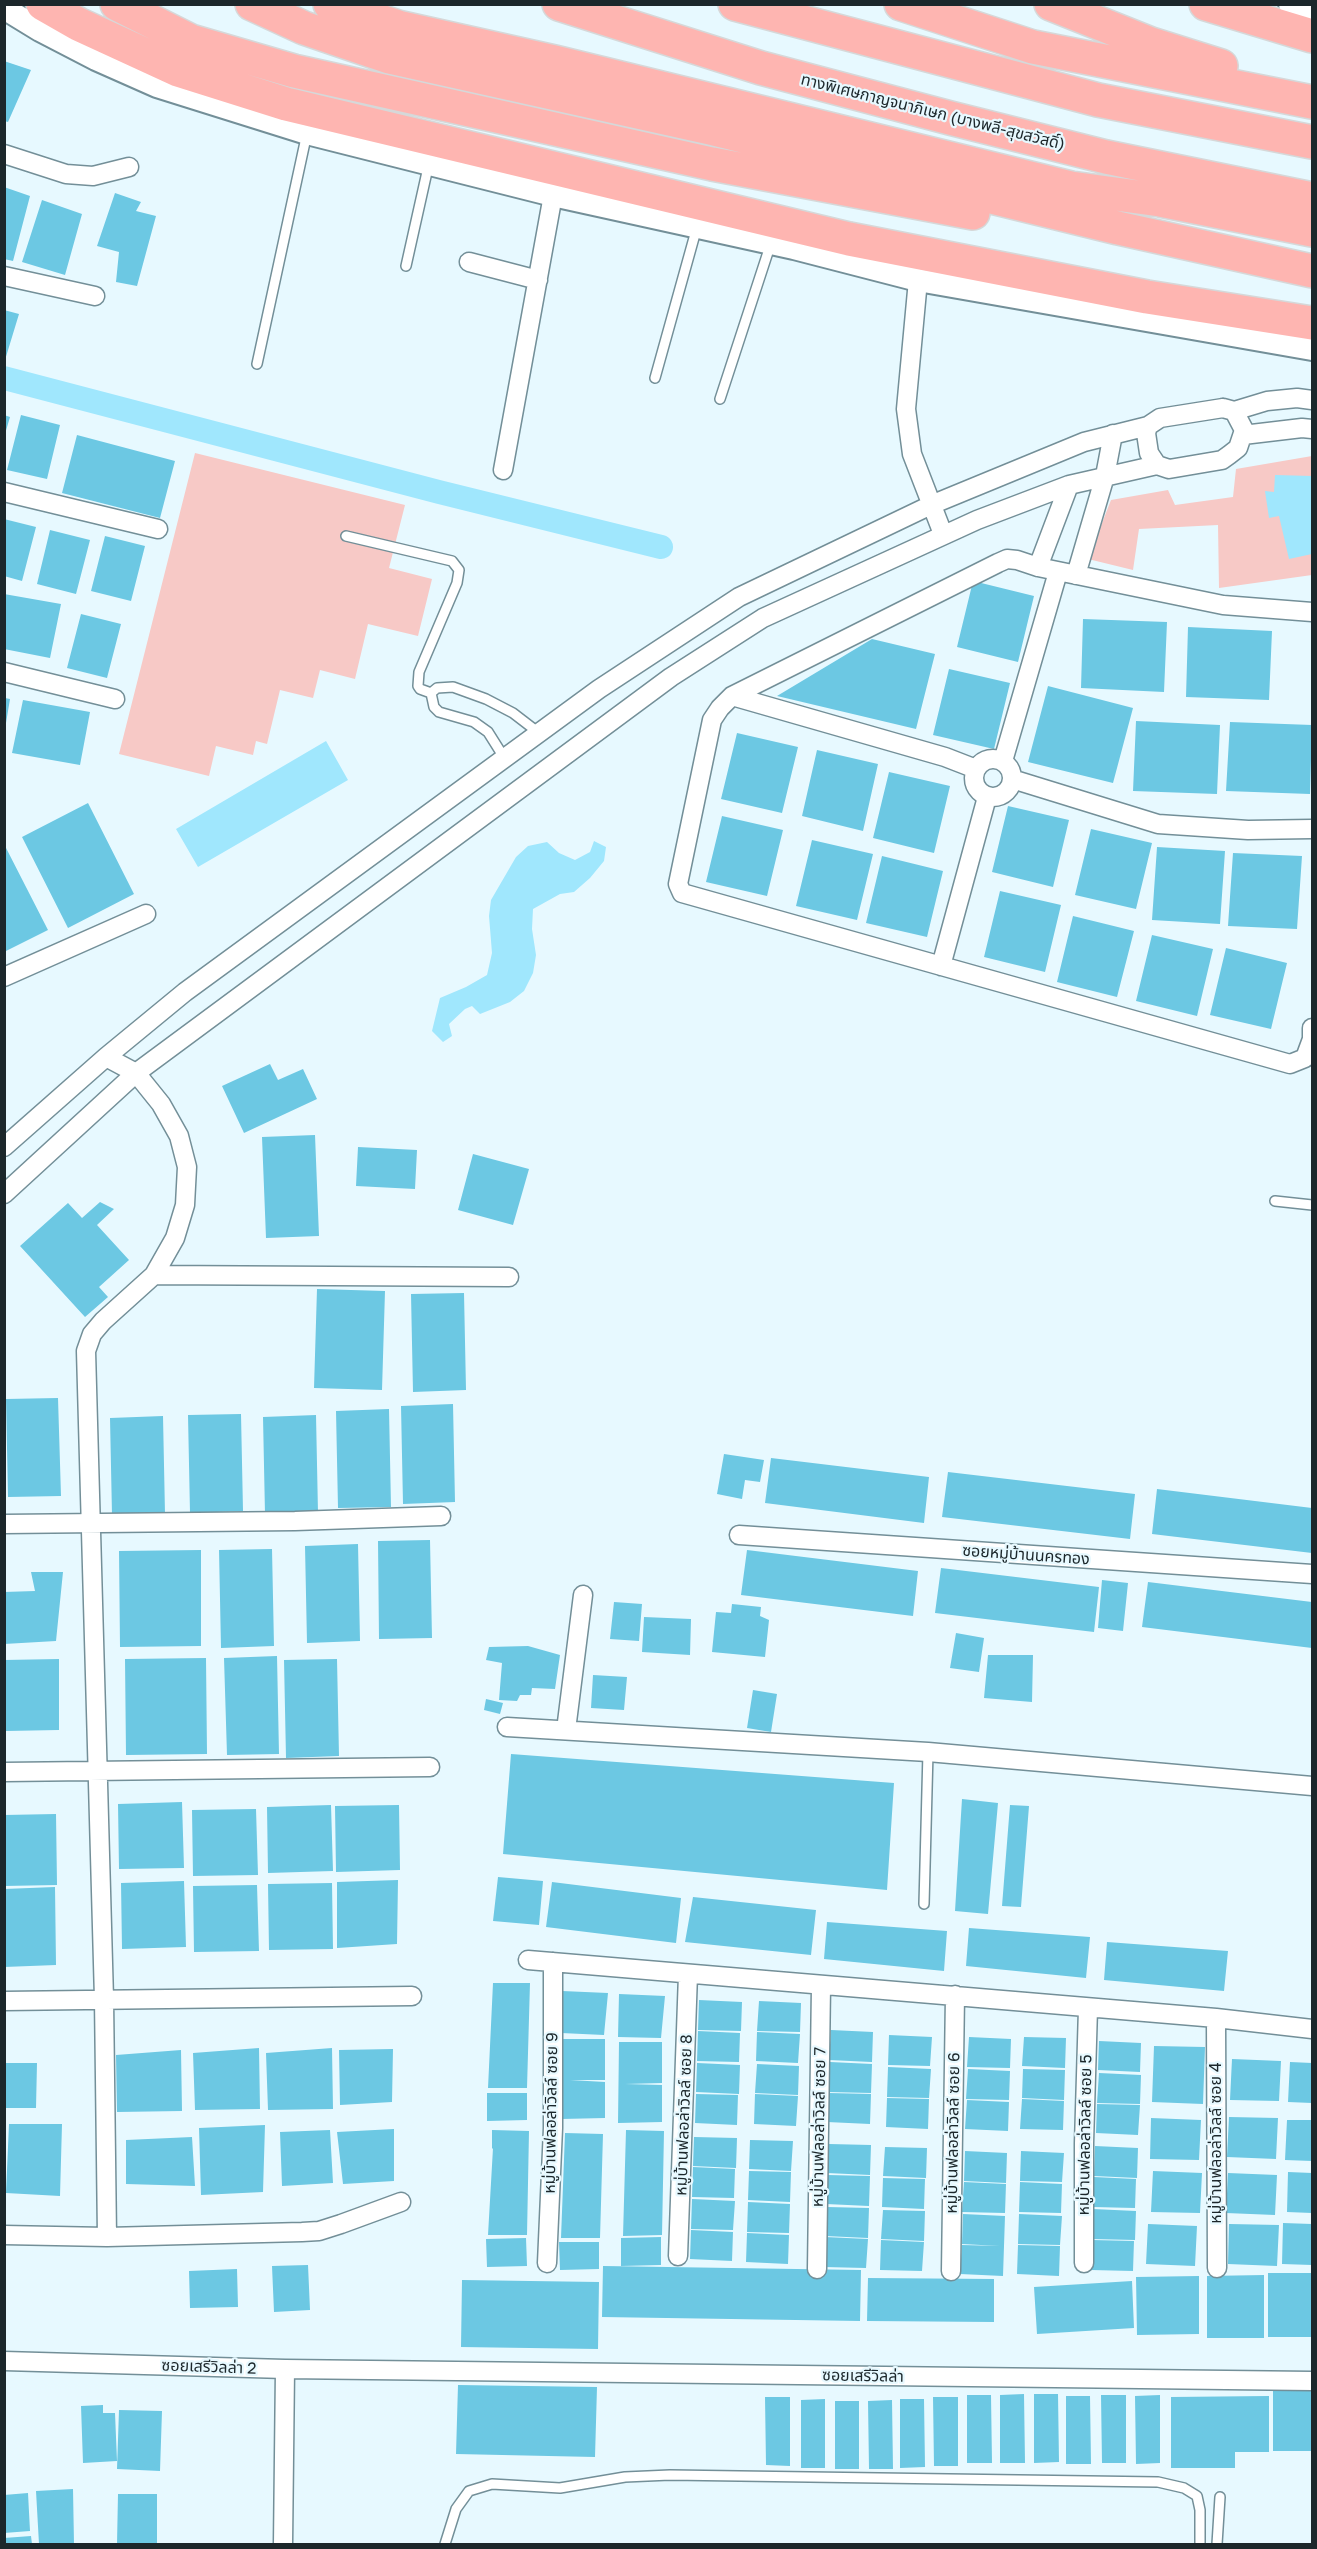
<!DOCTYPE html>
<meta charset="utf-8">
<style>
body{margin:0}
#map{position:relative;width:1317px;height:2549px;overflow:hidden;background:#e7f9ff;font-family:"Golos Text",sans-serif}
canvas{display:block}
.frame{position:absolute;inset:0;border:6px solid #1c272b;pointer-events:none}
</style>
<div id="map">
<canvas width="1317" height="2549"></canvas>
<div class="frame"></div>
</div>
<script>
const g = document.querySelector('canvas').getContext('2d');
g.lineJoin = 'round';
function fillPath(path, color) { g.fillStyle = color; g.fill(path, 'evenodd'); }
const poly = rows => new Path2D(rows.map(r => 'M' + r).join(''));
function trace(path, color, width, dash) { g.strokeStyle = color; g.lineWidth = width; g.lineCap = dash ? 'butt' : 'round'; g.setLineDash(dash || []); g.stroke(path); }
function label(font, color, halo, rows, align = 'center') {
  g.font = font + ' "Golos Text","Noto Sans Thai",sans-serif'; g.lineWidth = 4.5; g.setLineDash([]); g.textBaseline = 'middle'; g.strokeStyle = halo; g.fillStyle = color; for (const [text, x, y, turn = 0] of rows) {
    g.save(); g.translate(x, y); g.rotate((+turn || 0) * Math.PI / 180); g.textAlign = isNaN(turn) ? turn : align; if (halo) g.strokeText(text, 0, 0); g.fillText(text, 0, 0); g.restore();
  }
}
fillPath(poly([
 [195,453,405,505,389,568,432,579,418,636,368,624,355,679,320,670,313,698,280,690,267,744,256,741,253,755,216,746,209,776,119,754],
 [1312,456,1312,575,1219,588,1218,525,1139,529,1133,570,1088,559,1111,500,1168,490,1175,505,1233,497,1236,469]
]), '#f7c9c6');
fillPath(poly([
 [1275,475,1312,476,1312,554,1289,559,1279,516,1269,518,1265,491,1274,492],
 [326,741,348,780,198,867,176,829],
 [594,841,606,847,604,861,590,878,574,892,560,894,533,909,532,929,536,955,533,973,524,991,510,1002,480,1014,472,1006,465,1009,449,1024,452,1036,443,1042,432,1031,440,998,466,987,487,975,492,953,489,916,491,900,516,857,528,846,547,842,559,853,575,860,590,852]
]), '#a0e7fd');
trace(poly([
 [4,378,439,492,661,547]
]), '#a0e7fd', 24);
fillPath(poly([
 [4,61,31,70,8,122,4,121],
 [4,187,30,196,13,261,4,259],
 [115,193,141,202,136,211,156,216,137,286,116,282,119,252,97,246],
 [42,200,82,214,65,275,22,262],
 [4,310,19,314,5,360,4,360],
 [4,415,10,417,5,434,4,434],
 [21,415,60,425,47,479,7,470],
 [77,435,175,461,160,518,62,493],
 [4,519,36,527,22,581,4,576],
 [50,530,90,540,76,594,37,584],
 [105,536,145,546,131,601,91,591],
 [973,581,1034,596,1018,662,957,647],
 [4,594,61,604,50,658,4,649],
 [81,614,121,624,107,678,67,668],
 [1083,619,1167,622,1164,692,1081,688],
 [1188,627,1272,631,1269,700,1186,697],
 [872,639,935,654,916,729,777,696],
 [949,669,1010,683,994,749,933,735],
 [1048,686,1133,708,1113,783,1028,762],
 [5,698,10,699,6,723,5,723],
 [23,700,90,712,80,765,12,753],
 [1136,721,1220,725,1217,794,1133,791],
 [1230,722,1312,725,1310,794,1226,791],
 [737,733,798,747,782,813,721,799],
 [817,750,878,764,863,831,802,816],
 [889,772,950,786,934,853,873,838],
 [88,803,134,894,68,928,22,837],
 [1008,806,1069,820,1053,887,992,872],
 [722,816,783,830,767,896,706,882],
 [1091,829,1152,843,1136,909,1075,895],
 [812,840,873,854,857,920,796,906],
 [4,844,48,930,4,952],
 [1157,847,1225,851,1220,924,1152,920],
 [1233,853,1302,856,1297,929,1228,926],
 [882,856,943,871,927,937,866,923],
 [1000,891,1061,905,1045,972,984,957],
 [1073,916,1134,931,1117,997,1057,982],
 [1152,935,1213,949,1197,1016,1136,1001],
 [1226,948,1287,963,1271,1029,1210,1015],
 [270,1064,278,1080,303,1069,317,1099,244,1133,222,1086],
 [315,1135,319,1236,266,1238,262,1137],
 [358,1147,417,1150,415,1189,356,1186],
 [473,1154,529,1169,513,1225,458,1210],
 [100,1202,114,1209,97,1225,129,1260,99,1287,108,1297,85,1317,20,1246,68,1203,82,1218],
 [317,1289,385,1291,382,1390,314,1388],
 [464,1293,466,1390,413,1392,411,1294],
 [58,1398,61,1496,8,1497,6,1399],
 [453,1404,455,1502,403,1504,401,1406],
 [389,1409,391,1507,338,1508,336,1411],
 [241,1414,243,1511,190,1513,188,1415],
 [316,1415,318,1513,265,1514,263,1417],
 [163,1416,165,1514,112,1515,110,1418],
 [724,1454,764,1460,760,1482,745,1480,742,1499,717,1494],
 [771,1458,929,1477,924,1523,765,1503],
 [948,1472,1135,1494,1130,1539,942,1517],
 [1157,1489,1312,1508,1312,1553,1152,1534],
 [430,1540,432,1638,379,1639,378,1541],
 [358,1544,360,1641,307,1643,305,1546],
 [272,1549,274,1646,221,1648,219,1550],
 [201,1550,201,1646,120,1647,119,1551],
 [747,1550,918,1571,913,1616,741,1595],
 [941,1568,1099,1587,1094,1632,935,1613],
 [31,1572,63,1572,56,1641,4,1644,4,1592,35,1591],
 [1102,1580,1128,1583,1123,1631,1098,1628],
 [1148,1582,1312,1602,1312,1648,1142,1627],
 [614,1602,642,1604,639,1641,610,1639],
 [732,1604,761,1607,760,1616,769,1620,765,1657,712,1652,716,1612,731,1613],
 [644,1617,691,1619,690,1655,642,1652],
 [956,1633,984,1638,979,1672,950,1668],
 [528,1646,560,1655,555,1689,532,1688,531,1695,520,1695,517,1701,499,1700,502,1663,486,1660,489,1647],
 [988,1655,1033,1655,1032,1702,984,1698],
 [277,1656,279,1754,227,1755,224,1658],
 [206,1658,207,1754,126,1755,125,1659],
 [59,1659,59,1730,6,1731,4,1660],
 [337,1659,339,1756,286,1758,284,1660],
 [593,1675,627,1677,624,1710,591,1708],
 [753,1690,777,1694,771,1732,747,1728],
 [486,1699,503,1703,500,1714,484,1710],
 [511,1754,894,1783,887,1890,503,1854],
 [962,1799,998,1803,988,1914,955,1911],
 [182,1802,184,1868,119,1869,118,1804],
 [331,1805,333,1871,268,1873,267,1807],
 [399,1805,400,1870,336,1872,335,1806],
 [1010,1805,1029,1806,1021,1907,1002,1906],
 [256,1809,258,1875,193,1876,192,1810],
 [56,1814,57,1885,4,1886,4,1815],
 [498,1877,543,1881,539,1925,493,1921],
 [398,1880,397,1944,337,1948,337,1882],
 [184,1881,186,1947,122,1949,121,1883],
 [552,1882,681,1898,676,1943,546,1927],
 [332,1883,333,1949,269,1950,268,1884],
 [257,1885,259,1951,194,1952,193,1886],
 [55,1887,56,1965,4,1967,4,1889],
 [693,1897,816,1910,811,1955,685,1942],
 [827,1922,947,1931,944,1971,824,1959],
 [969,1928,1090,1937,1086,1978,966,1966],
 [1107,1942,1228,1951,1224,1991,1104,1980],
 [493,1983,530,1983,527,2088,488,2088],
 [562,1991,608,1993,604,2035,561,2033],
 [619,1994,665,1996,661,2038,618,2037],
 [699,2000,742,2002,741,2031,698,2030],
 [759,2001,801,2003,800,2032,757,2031],
 [831,2030,873,2032,872,2062,829,2060],
 [698,2031,740,2033,739,2062,697,2061],
 [757,2032,800,2034,798,2063,756,2061],
 [889,2035,932,2037,930,2066,888,2065],
 [969,2037,1011,2039,1010,2068,967,2067],
 [1024,2037,1066,2038,1065,2068,1022,2066],
 [563,2039,605,2039,605,2080,570,2080,605,2082,605,2118,561,2119],
 [1099,2041,1141,2043,1140,2072,1098,2070],
 [619,2042,662,2042,662,2083,625,2084,662,2085,662,2122,618,2123],
 [1154,2046,1205,2047,1203,2104,1152,2102],
 [259,2048,260,2109,195,2110,193,2053],
 [332,2048,333,2109,268,2110,266,2053],
 [393,2049,392,2102,340,2105,339,2050],
 [181,2050,182,2111,117,2112,116,2055],
 [1232,2059,1281,2061,1279,2101,1230,2100],
 [830,2062,872,2064,871,2093,829,2092],
 [1290,2062,1312,2063,1312,2103,1288,2102],
 [4,2063,37,2063,36,2108,4,2108],
 [697,2063,740,2065,739,2094,696,2092],
 [757,2064,799,2066,798,2095,755,2093],
 [888,2067,931,2069,929,2098,887,2097],
 [968,2069,1010,2071,1009,2100,966,2099],
 [1023,2069,1065,2070,1064,2100,1022,2098],
 [1099,2073,1141,2075,1140,2104,1097,2103],
 [487,2093,527,2093,527,2120,487,2121],
 [829,2093,871,2094,870,2124,827,2122],
 [696,2094,738,2095,737,2125,695,2123],
 [755,2094,798,2096,796,2126,754,2124],
 [887,2098,929,2099,928,2129,886,2127],
 [1022,2099,1064,2101,1063,2130,1020,2129],
 [967,2100,1009,2102,1008,2131,965,2129],
 [1097,2104,1140,2105,1138,2135,1096,2133],
 [1229,2117,1278,2118,1276,2159,1227,2157],
 [1151,2118,1201,2120,1199,2160,1150,2159],
 [1287,2120,1312,2120,1312,2161,1285,2160],
 [9,2124,62,2124,60,2196,6,2193],
 [265,2125,263,2192,201,2195,199,2128],
 [394,2129,394,2181,343,2184,337,2132],
 [330,2130,333,2183,282,2186,280,2132],
 [492,2130,529,2131,527,2235,488,2235,493,2148,492,2149],
 [626,2130,664,2131,662,2235,623,2236],
 [565,2133,603,2134,600,2238,561,2238],
 [192,2137,195,2186,126,2184,126,2140],
 [694,2137,737,2138,736,2168,693,2166],
 [750,2140,793,2141,791,2171,749,2169],
 [829,2144,871,2145,870,2175,827,2173],
 [1095,2146,1138,2148,1137,2178,1094,2176],
 [885,2147,927,2148,926,2178,883,2176],
 [965,2151,1007,2153,1006,2183,964,2181],
 [1021,2151,1064,2153,1062,2182,1020,2181],
 [693,2167,735,2169,734,2198,692,2197],
 [749,2171,791,2172,790,2202,748,2200],
 [1153,2171,1202,2173,1200,2213,1151,2212],
 [1288,2172,1312,2173,1312,2213,1287,2212],
 [1228,2173,1277,2175,1275,2215,1226,2213],
 [828,2175,870,2176,869,2206,826,2204],
 [1094,2177,1136,2179,1135,2208,1093,2207],
 [883,2178,925,2179,924,2209,882,2207],
 [964,2182,1006,2184,1005,2213,962,2212],
 [1020,2182,1062,2184,1061,2213,1019,2212],
 [692,2199,735,2201,733,2230,691,2229],
 [748,2202,790,2204,789,2233,747,2232],
 [827,2207,869,2208,868,2238,825,2236],
 [1093,2209,1136,2211,1135,2240,1092,2239],
 [883,2210,925,2211,924,2241,881,2239],
 [963,2214,1005,2216,1003,2276,960,2274,962,2245,1000,2246,962,2244],
 [1019,2214,1062,2216,1060,2245,1018,2244],
 [1283,2223,1312,2224,1312,2265,1282,2264],
 [1148,2224,1197,2226,1195,2266,1146,2264],
 [1229,2224,1279,2225,1277,2266,1228,2264],
 [691,2230,733,2232,732,2261,690,2259],
 [747,2233,789,2235,788,2264,746,2262],
 [661,2237,661,2265,621,2266,621,2238],
 [825,2237,868,2239,866,2268,824,2267],
 [526,2238,527,2266,487,2267,486,2239],
 [881,2240,924,2242,922,2271,880,2270],
 [1092,2240,1134,2241,1133,2271,1091,2270],
 [559,2242,599,2242,599,2269,560,2270],
 [1018,2245,1060,2246,1059,2276,1017,2274],
 [308,2265,310,2310,274,2312,272,2266],
 [603,2266,861,2270,860,2321,602,2317],
 [237,2269,238,2307,190,2308,189,2271],
 [1268,2273,1312,2273,1312,2337,1268,2337],
 [1264,2275,1264,2338,1207,2338,1207,2276],
 [1199,2276,1199,2334,1137,2335,1136,2277],
 [868,2278,994,2279,994,2322,867,2321],
 [462,2280,599,2282,598,2349,461,2347],
 [1132,2281,1134,2328,1037,2334,1034,2287],
 [458,2385,597,2387,595,2457,456,2454],
 [1273,2390,1312,2390,1312,2451,1273,2451],
 [1024,2394,1025,2463,1000,2463,1000,2395],
 [1034,2394,1058,2394,1059,2462,1034,2463],
 [967,2395,991,2395,992,2463,967,2463],
 [1101,2395,1126,2395,1126,2463,1102,2463],
 [1160,2395,1160,2463,1136,2464,1135,2396],
 [1066,2396,1090,2396,1091,2464,1066,2464],
 [1269,2396,1269,2452,1235,2452,1235,2468,1171,2468,1171,2397],
 [765,2397,790,2397,790,2466,766,2465],
 [933,2397,958,2397,958,2466,934,2466],
 [825,2399,825,2468,801,2468,801,2400],
 [900,2399,924,2399,925,2467,900,2468],
 [892,2400,893,2469,869,2469,868,2401],
 [835,2401,859,2401,859,2469,835,2469],
 [103,2405,103,2413,115,2413,117,2461,83,2463,81,2406],
 [119,2410,162,2411,160,2471,117,2469],
 [73,2489,74,2544,39,2544,36,2491],
 [28,2493,30,2531,4,2533,4,2495],
 [118,2494,157,2494,157,2544,117,2544],
 [31,2536,32,2544,4,2544,4,2538]
]), '#6cc8e3');
const service = poly([
 [406,266,429,163],
 [257,364,307,133],
 [655,378,697,227],
 [720,399,771,243],
 [346,536,452,561,459,570,457,583,419,672,418,686,420,689,431,693],
 [505,759,488,732,474,722,439,712,434,707,431,693,437,688,453,687,486,699,513,713,539,733],
 [1275,1201,1312,1205],
 [924,1904,928,1752],
 [445,2544,456,2509,469,2491,492,2484,560,2488,625,2477,670,2475,1158,2482,1184,2488,1197,2496,1200,2510,1200,2544],
 [1217,2544,1220,2497]
]);
const minor = poly([
 [4,154,66,174,93,176,129,167],
 [469,262,538,280],
 [4,276,95,296],
 [918,280,906,409,912,454,943,534],
 [1223,408,1234,411,1244,430,1238,448,1229,455,1222,460,1169,469,1157,465,1149,453,1146,433,1148,426,1160,418,1223,408],
 [1234,411,1267,401,1297,398,1312,400],
 [1243,435,1302,428,1312,429],
 [503,470,553,195],
 [4,492,158,529],
 [1038,567,1069,485],
 [1076,575,1105,476,1113,434],
 [1312,612,1223,605,1038,567,1017,560,1007,559,998,563,732,696,720,708,712,720,678,884,682,893,1290,1064,1305,1058,1312,1039,1312,1028],
 [4,672,115,699],
 [732,696,945,757,976,769],
 '974 778a19 19 0 1 1 38 0a19 19 0 1 1-38 0Z',
 [1003,761,1058,572],
 [1012,779,1158,824,1248,830,1312,829],
 [941,966,987,797],
 [4,977,146,914],
 [106,1057,136,1073,161,1104,179,1136,187,1167,185,1205,175,1238,154,1275,103,1321,92,1334,86,1351,104,1999,107,2237],
 [4,1147,106,1057,185,992,599,689,739,597,931,505,1084,442,1148,426],
 [4,1194,136,1073,671,677,763,618,977,520,1069,485,1157,465],
 [154,1275,509,1277],
 [4,1524,295,1521,441,1516],
 [739,1535,1312,1574],
 [507,1727,928,1752,1312,1786],
 [566,1730,583,1595],
 [4,1772,430,1767],
 [528,1960,1216,2018,1312,2029],
 [4,2001,412,1996],
 [1216,2018,1217,2268],
 [4,2235,107,2237,302,2232,319,2231,341,2224,401,2202],
 [678,2256,688,1974],
 [547,2263,553,2128,553,1962],
 [1084,2263,1084,2143,1088,2008],
 [817,2269,821,1986],
 [951,2271,955,1995],
 [4,2361,285,2369,1312,2381],
 [283,2544,285,2369]
]);
const tertiary = poly([
 [1290,4,1312,9],
 [4,8,40,30,96,59,157,86,307,133,553,195,794,248,918,280,1312,349]
]);
const motorway = poly([
 [43,4,78,24,178,70,286,104,849,239,1147,297,1312,323],
 [117,4,191,41,294,71,712,164,973,213],
 [252,4,304,28,389,57,714,129,1118,228,1312,271],
 [330,4,398,27,555,62,1071,188,1160,200,1312,230],
 [559,4,761,68,950,118,1106,157,1312,199],
 [735,4,1098,100,1312,142],
 [901,4,1033,47,1312,102],
 [1051,4,1151,44,1221,66],
 [1206,4,1312,36]
]);
trace(service, '#738f98', 12);
trace(minor, '#738f98', 21);
trace(tertiary, '#738f98', 26);
trace(motorway, '#d6d8d9', 36);
trace(service, '#fff', 9);
trace(minor, '#fff', 18);
trace(tertiary, '#fff', 22);
trace(motorway, '#feb5b1', 33);
label('16px', '#1c272b', '#e7f9ff', [
 ["ทางพิเศษกาญจนาภิเษก (บางพลี-สุขสวัสดิ์)",933,112,14],
 ["ซอยหมู่บ้านนครทอง",1026,1555,4],
 ["หมู่บ้านฟลอล่าวิลล์ ซอย 9",551,2113,-89],
 ["หมู่บ้านฟลอล่าวิลล์ ซอย 8",684,2115,-88],
 ["หมู่บ้านฟลอล่าวิลล์ ซอย 7",819,2127,-89],
 ["หมู่บ้านฟลอล่าวิลล์ ซอย 6",953,2133,-89],
 ["หมู่บ้านฟลอล่าวิลล์ ซอย 5",1085,2135,-89],
 ["หมู่บ้านฟลอล่าวิลล์ ซอย 4",1216,2143,-90],
 ["ซอยเสรีวิลล่า 2",209,2367,2],
 ["ซอยเสรีวิลล่า",863,2376,1]
]);
</script>
